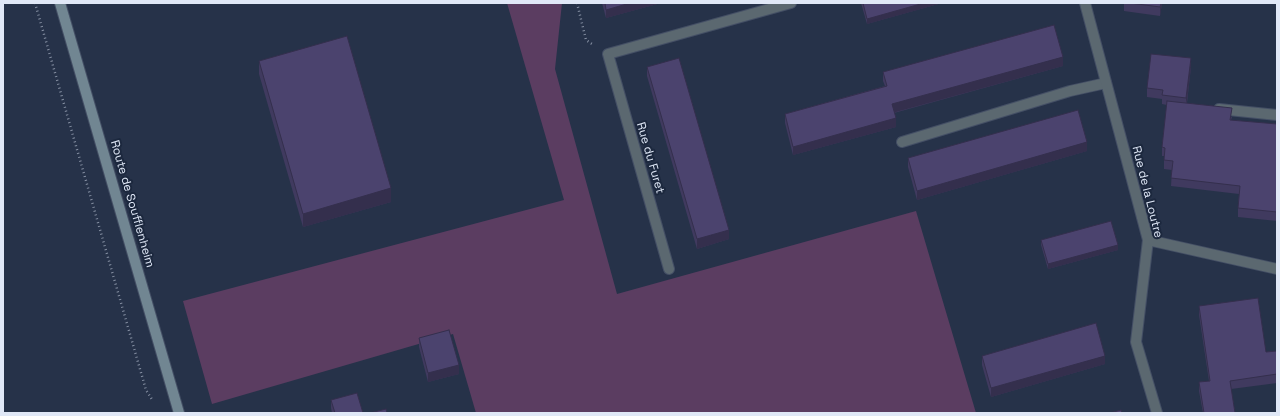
<!DOCTYPE html>
<style>
body{margin:0}
#map{position:relative;width:1280px;height:416px;overflow:hidden;background:#263249;font-family:"Space Grotesk",sans-serif}
canvas{display:block}
.frame{position:absolute;inset:0;border:4px solid #e0e8f7;pointer-events:none}
</style>
<div id="map">
<canvas width="1280" height="416"></canvas>
<div class="frame"></div>
</div>
<script>
const g = document.querySelector('canvas').getContext('2d');
g.lineJoin = 'round';
function fillPath(path, color) { g.fillStyle = color; g.fill(path, 'evenodd'); }
const poly = rows => new Path2D(rows.map(r => 'M' + r).join(''));
function trace(path, color, width, dash) { g.strokeStyle = color; g.lineWidth = width; g.lineCap = dash ? 'butt' : 'round'; g.setLineDash(dash || []); g.stroke(path); }
function label(font, color, halo, rows, align = 'center') {
  g.font = font + ' "Space Grotesk",sans-serif'; g.lineWidth = 4; g.setLineDash([]); g.textBaseline = 'middle'; g.strokeStyle = halo; g.fillStyle = color; for (const [text, x, y, turn = 0] of rows) {
    g.save(); g.translate(x, y); g.rotate((+turn || 0) * Math.PI / 180); g.textAlign = isNaN(turn) ? turn : align; if (halo) g.strokeText(text, 0, 0); g.fillText(text, 0, 0); g.restore();
  }
}
fillPath(poly([
 [507,3,562,3,555,69,617,294,916,211,976,413,476,413,453,334,212,404,183,301,564,200]
]), '#5b3d61');
const service = poly([
 [1219,109,1277,115],
 [902,142,1070,91,1106,83]
]);
const minor = poly([
 [1085,3,1148,240,1136,342,1157,413],
 [1148,240,1277,269],
 [669,269,608,54,791,3]
]);
const secondary = poly([
 [60,3,179,413]
]);
trace(service, '#444f65', 12);
trace(minor, '#444f65', 12);
trace(secondary, '#444f65', 12);
trace(poly([
 [35,3,146,390,153,401],
 [577,3,586,40,592,44]
]), '#848ea1', 2.5, [1, 3]);
trace(service, '#5b6870', 10);
trace(minor, '#5b6870', 10);
trace(secondary, '#718692', 10);
fillPath(poly([
 [602,3,661,3,606,18],
 [861,3,942,3,867,24],
 [1124,3,1162,3,1160,16,1124,11],
 [259,61,391,202,303,227,259,74],
 [1063,66,894,113,896,127,793,155,785,123,785,114,885,86,883,81,883,72],
 [647,67,729,239,697,249,647,76],
 [1191,67,1187,103,1232,117,1231,120,1277,124,1277,221,1238,217,1238,208,1239,194,1171,186,1172,170,1164,169,1164,156,1162,156,1162,147,1167,105,1162,104,1162,99,1147,97,1147,88],
 [1087,151,917,200,908,167,908,158],
 [1041,240,1118,250,1048,269,1041,245],
 [1199,306,1266,352,1277,351,1277,383,1231,389,1235,413,1203,413,1199,391,1199,382,1209,381,1199,315],
 [419,338,459,374,428,382,419,347],
 [982,356,1105,364,991,397,982,365],
 [331,400,363,413,332,413,331,408]
]), '#403a5f');
fillPath(poly([
 [630,3,661,3,606,18,606,10],
 [924,3,942,3,867,24,867,19],
 [1161,3,1162,3,1160,16,1160,7],
 [1063,57,1063,66,892,113,892,104],
 [1191,58,1191,67,1186,107,1186,98],
 [896,118,896,127,793,155,793,147],
 [1087,142,1087,151,917,200,917,191],
 [391,188,391,202,303,227,303,214],
 [729,230,729,239,697,249,697,239],
 [1118,245,1118,250,1048,269,1048,264],
 [1105,356,1105,364,991,397,991,388],
 [459,365,459,374,428,382,428,373]
]), '#342f4d');
const building = poly([
 [605,3,630,3,606,10,605,3],
 [863,3,924,3,867,19,863,3],
 [1130,3,1161,3,1160,7,1130,3],
 [1054,25,1063,57,892,104,896,118,793,147,785,114,887,86,883,72,1054,25],
 [347,36,391,188,303,214,259,61,347,36],
 [1151,54,1191,58,1186,98,1162,95,1163,90,1147,88,1151,54],
 [679,58,729,230,697,239,647,67,679,58],
 [1167,101,1232,108,1230,120,1277,124,1277,212,1238,208,1240,186,1171,178,1173,161,1164,160,1165,148,1162,147,1167,101],
 [1078,110,1087,142,917,191,908,158,1078,110],
 [1111,221,1118,245,1048,264,1041,240,1111,221],
 [1258,298,1266,352,1277,351,1277,374,1230,381,1235,413,1204,413,1199,382,1210,381,1199,306,1258,298],
 [1096,323,1105,356,991,388,982,356,1096,323],
 [449,330,459,365,428,373,419,338,449,330],
 [357,393,363,413,335,413,331,400,357,393],
 [386,409,387,413,370,413,386,409],
 [1121,410,1122,413,1110,413,1121,410]
]);
fillPath(building, '#4b436e');
trace(building, '#342f4d', 1);
label('12px', '#e0e8f7', '#1c283e', [
 ["Rue du Furet",650,158,74],
 ["Rue de la Loutre",1147,192,76],
 ["Route de Soufflenheim",132,204,74]
]);
</script>
